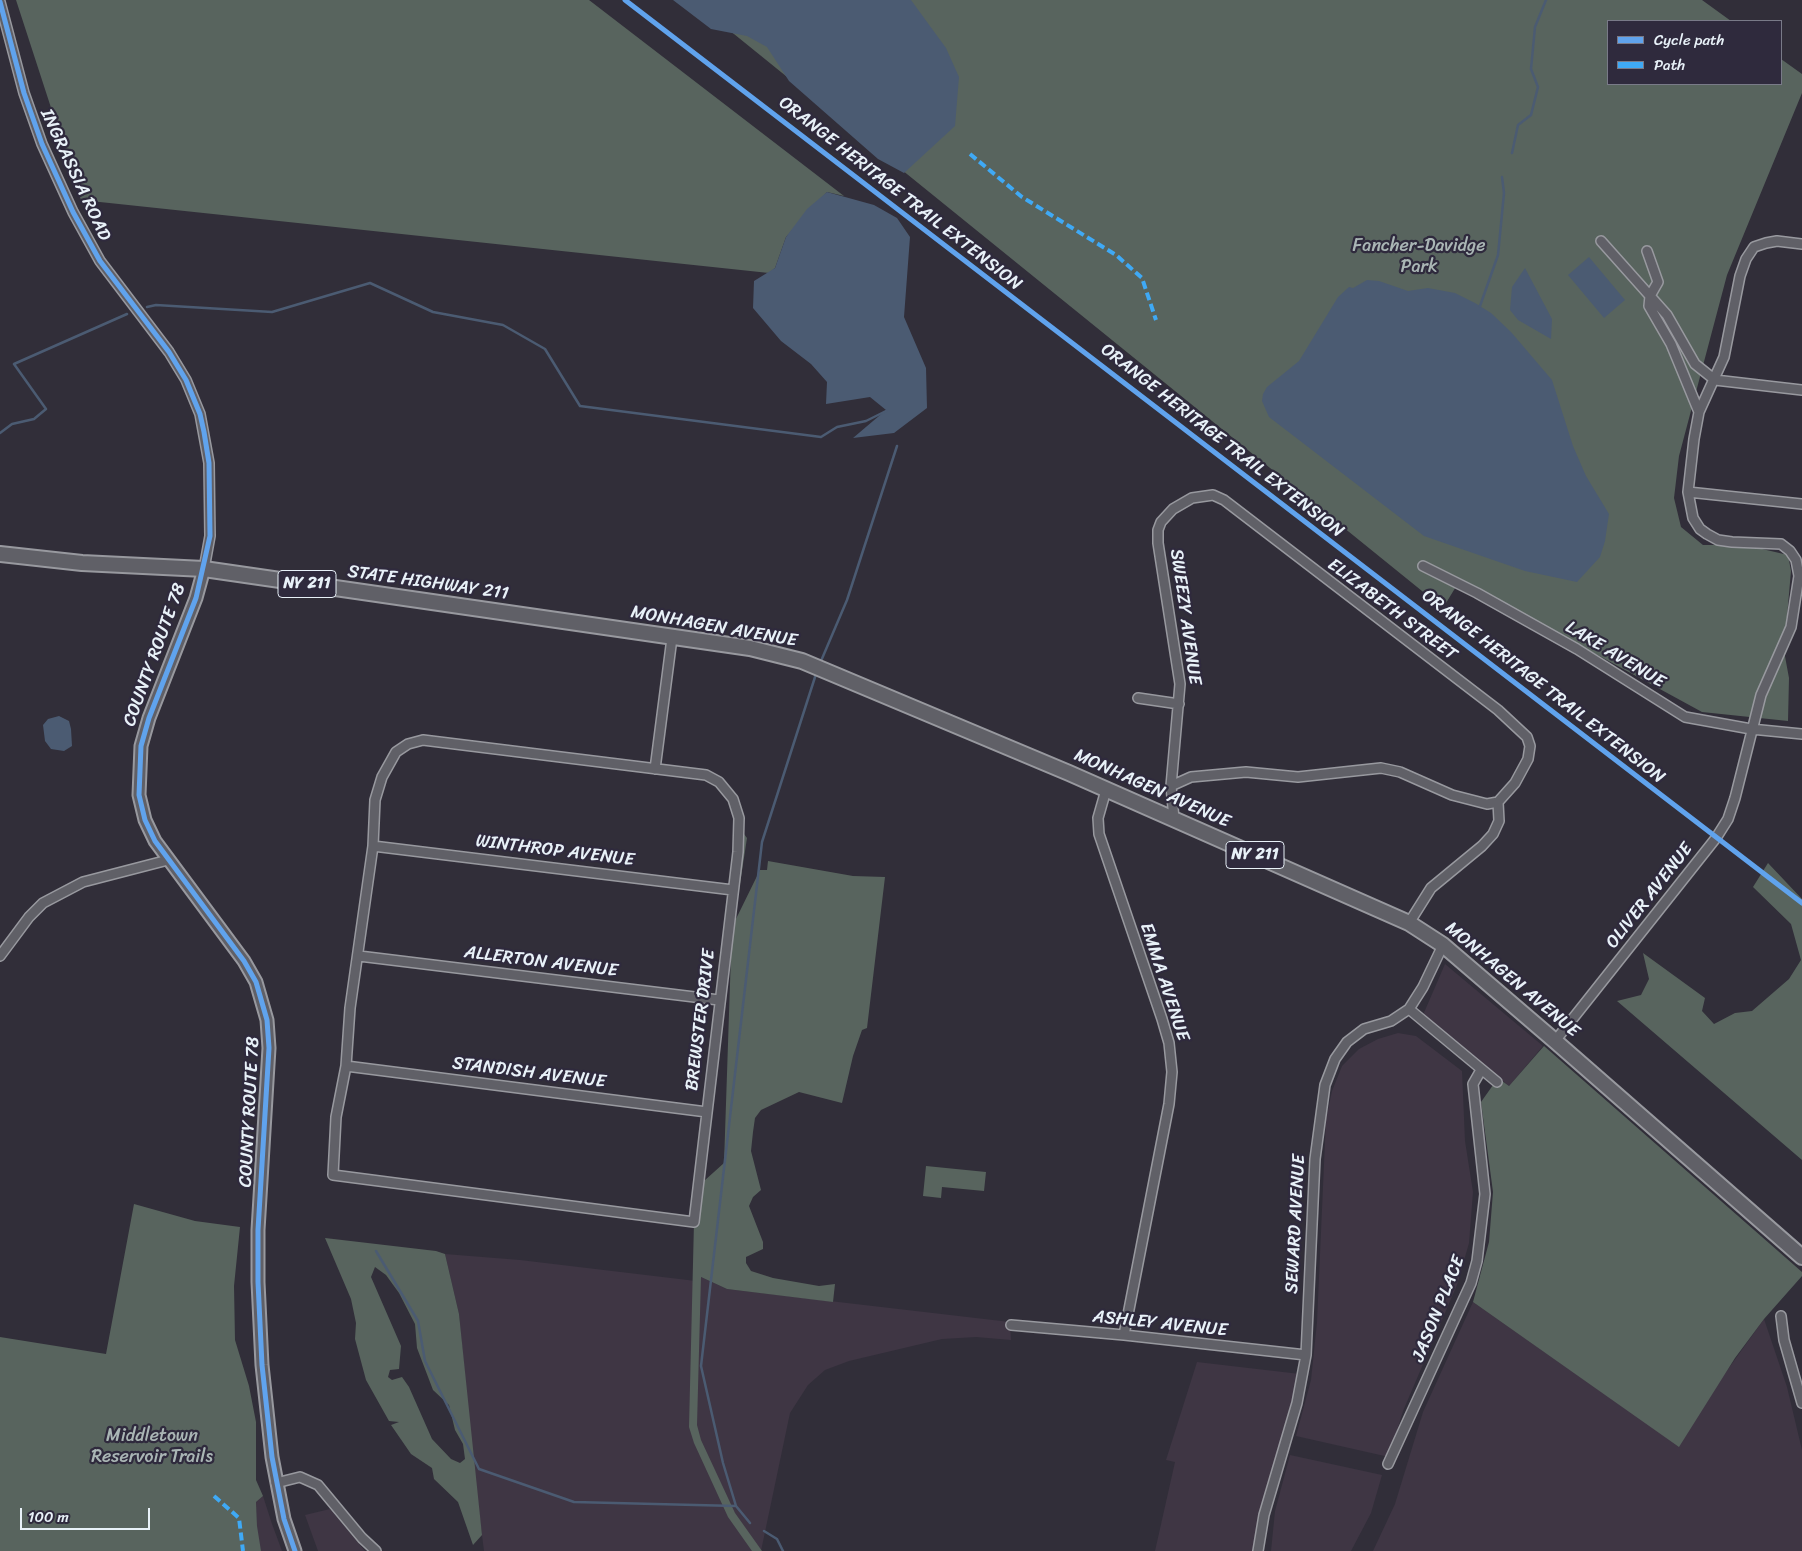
<!DOCTYPE html>
<style>
body{margin:0}
#map{position:relative;width:1802px;height:1551px;overflow:hidden;background:#312e39;font-family:Sriracha,sans-serif}
canvas{display:block}
.legend{position:absolute;left:1607px;top:20px;width:175px;height:65px;box-sizing:border-box;background:#2f2a3d;border:1px solid #797a88;margin:0;padding:6px 9px;list-style:none;font-size:15px;color:#e8f1f8}
.legend li{display:flex;align-items:center;gap:10px;height:25px}
.legend b{width:25px;border:1px solid #797a88}
.scale{position:absolute;left:20px;top:1508px;width:130px;height:22px;box-sizing:border-box;border:2px solid #e8f1f8;border-top:0;padding-left:6px;font-size:15px;line-height:18px;white-space:nowrap;color:#e8f1f8;-webkit-text-stroke:4px #2f2a3d;paint-order:stroke}
</style>
<div id="map">
<canvas width="1802" height="1551"></canvas>
<ul class="legend">
<li><b style="height:6px;background:#60a3ed"></b>Cycle path</li>
<li><b style="height:6px;background:#3fa9f5"></b>Path</li>
</ul>
<div class="scale">100 m</div>
</div>
<script>
const g = document.querySelector('canvas').getContext('2d');
g.lineJoin = 'round';
function fillPath(path, color) { g.fillStyle = color; g.fill(path, 'evenodd'); }
const poly = rows => new Path2D(rows.map(r => 'M' + r).join(''));
function trace(path, color, width, dash) { g.strokeStyle = color; g.lineWidth = width; g.lineCap = dash ? 'butt' : 'round'; g.setLineDash(dash || []); g.stroke(path); }
function label(font, color, halo, rows, align = 'center') {
  g.font = font + ' Sriracha,sans-serif'; g.lineWidth = 4.5; g.setLineDash([]); g.textBaseline = 'middle'; g.strokeStyle = halo; g.fillStyle = color; for (const [text, x, y, turn = 0] of rows) {
    g.save(); g.translate(x, y); g.rotate((+turn || 0) * Math.PI / 180); g.textAlign = isNaN(turn) ? turn : align; if (halo) g.strokeText(text, 0, 0); g.fillText(text, 0, 0); g.restore();
  }
}
fillPath(poly([
 [1445,964,1543,1046,1509,1086,1423,1015],
 [1398,1033,1416,1036,1462,1071,1465,1141,1473,1192,1469,1243,1457,1285,1403,1411,1389,1457,1296,1436,1311,1380,1317,1322,1326,1119,1332,1091,1342,1066,1359,1049,1378,1039],
 [445,1254,520,1260,696,1281,701,1277,727,1289,1010,1322,1011,1340,976,1337,942,1339,849,1361,825,1370,808,1385,790,1413,761,1551,484,1551,473,1463,459,1314],
 [1473,1302,1679,1446,1721,1379,1764,1319,1787,1387,1802,1450,1802,1551,1373,1551,1395,1504,1423,1412],
 [1197,1362,1300,1374,1259,1551,1155,1551,1175,1462,1166,1460],
 [1290,1455,1382,1475,1371,1513,1351,1551,1271,1551,1275,1511],
 [263,1496,272,1524,282,1551,257,1551,256,1502],
 [330,1509,365,1551,318,1551,305,1515]
]), '#3f3644');
fillPath(poly([
 [16,0,589,0,844,196,827,192,786,237,775,268,769,273,81,200],
 [692,0,1702,0,1731,21,1608,21,1608,84,1781,84,1781,59,1802,74,1802,93,1727,275,1679,456,1674,498,1681,527,1703,545,1745,545,1788,555,1791,571,1784,651,1789,678,1788,721,1702,712,1460,580,1443,608],
 [744,834,747,838,734,923,760,870,767,870,768,861,853,876,885,877,867,1028,862,1030,853,1056,842,1103,799,1092,761,1110,755,1118,753,1132,751,1151,761,1190,753,1197,749,1206,763,1242,763,1249,746,1257,746,1263,751,1271,773,1278,819,1286,835,1284,833,1302,727,1289,701,1277,697,1425,701,1440,735,1513,762,1551,752,1551,728,1517,694,1443,689,1427,695,1181,741,835],
 [731,954,724,1163,704,1181,703,1180],
 [1768,863,1802,899,1802,1160,1617,1001,1641,995,1649,979,1643,953,1705,998,1702,1011,1714,1024,1735,1013,1752,1011,1789,979,1801,960,1791,924,1753,887],
 [1544,1046,1802,1272,1802,1276,1764,1319,1735,1358,1679,1447,1473,1302,1489,1242,1493,1192,1481,1102,1498,1078,1509,1086],
 [926,1166,986,1172,984,1191,942,1187,941,1198,923,1196],
 [134,1204,195,1221,240,1227,234,1286,235,1340,249,1386,256,1422,256,1480,263,1496,256,1502,257,1526,261,1551,0,1551,0,1337,106,1354],
 [325,1238,436,1251,445,1254,459,1314,482,1535,473,1545,458,1502,434,1479,432,1468,411,1454,391,1425,399,1422,389,1421,366,1380,355,1339,356,1323,351,1299],
 [375,1267,386,1275,399,1293,415,1324,417,1348,433,1390,449,1405,455,1430,463,1444,465,1459,460,1463,451,1459,432,1439,409,1387,402,1377,392,1380,388,1377,390,1370,399,1369,401,1346,371,1277]
]), '#58645e');
fillPath(poly([
 [673,0,911,0,946,48,959,77,955,126,904,173,878,159,789,81,767,47,747,36,711,29],
 [827,192,874,205,897,218,910,237,904,317,926,368,927,408,894,433,853,438,886,410,870,397,826,404,827,382,811,364,781,341,753,308,754,281,775,268,786,237,807,209],
 [1589,257,1625,300,1604,318,1568,275],
 [1525,268,1552,319,1551,339,1518,320,1510,310,1512,287],
 [1367,280,1379,281,1408,291,1428,288,1455,293,1475,303,1491,313,1511,332,1552,380,1573,446,1586,476,1609,514,1605,541,1600,557,1577,582,1525,571,1424,536,1269,417,1262,401,1263,394,1267,387,1299,361,1338,297,1349,287,1353,288],
 [59,716,69,721,71,729,72,746,64,751,51,749,45,741,43,725,48,719]
]), '#4b5b72');
trace(poly([
 [1512,153,1518,125,1531,115,1538,87,1531,69,1535,27,1546,0],
 [1480,306,1498,255,1504,193,1502,177],
 [147,307,156,305,272,312,370,283,433,312,503,325,545,349,580,406,821,437,837,427,866,421,886,411],
 [0,433,12,424,34,419,46,409,14,364,127,314],
 [821,661,847,600,897,446],
 [376,1251,418,1321,425,1361,479,1469,574,1502,736,1506],
 [750,1523,736,1506,723,1463,701,1366,762,842,816,674],
 [764,1531,777,1539,783,1551]
]), '#4b5b72', 2.5);
const minor = poly([
 [0,2,24,93,42,144,73,212,100,261,169,352,186,380,200,414,209,463,210,536,204,569],
 [1601,241,1667,315,1695,364,1715,380],
 [1647,251,1658,282,1650,296,1649,306,1671,344,1699,412],
 [1715,380,1802,390],
 [1688,492,1802,504],
 [1423,566,1477,593,1577,649,1685,717,1751,729,1802,734],
 [1138,698,1179,704],
 [423,740,706,775,719,782,733,799,739,818,738,852,694,1222,333,1175,336,1117,346,1066,350,1008,373,846,375,800,382,777,396,752,408,744,423,740],
 [655,769,672,638],
 [1171,786,1191,777,1246,772,1298,777,1381,768,1400,772,1452,795,1487,804,1498,802],
 [1106,790,1098,818,1099,834,1162,1019,1169,1043,1172,1072,1169,1104,1124,1335],
 [1174,819,1171,786,1180,684,1158,543,1158,530,1161,522,1173,509,1192,498,1213,495,1224,500,1498,710,1527,737,1530,746,1528,759,1515,783,1498,802,1499,821,1493,834,1482,846,1431,888,1409,923],
 [373,846,733,890],
 [0,956,29,917,43,903,83,882,168,860],
 [359,956,719,1000],
 [1409,1009,1497,1082],
 [1555,1041,1716,838,1728,819,1735,798,1761,695,1791,627,1799,576,1796,560,1790,551,1781,544,1732,542,1718,540,1707,534,1700,529,1693,518,1688,492,1694,439,1699,412,1724,357,1740,276,1746,259,1754,247,1766,243,1777,241,1802,244],
 [346,1066,707,1112],
 [1781,1316,1784,1340,1802,1403],
 [1011,1325,1124,1335,1306,1355],
 [1388,1464,1471,1283,1477,1261,1485,1194,1473,1084,1481,1070],
 [276,1483,300,1477,318,1485,362,1538,376,1551],
 [1258,1551,1264,1515,1297,1403,1306,1355,1315,1159,1325,1085,1335,1059,1347,1042,1364,1029,1391,1021,1409,1009,1423,987,1443,945]
]);
const tertiary = poly([
 [204,569,196,598,149,718,141,746,139,795,145,820,155,841,244,961,256,982,267,1020,269,1048,258,1230,258,1282,262,1365,272,1457,284,1519,295,1551]
]);
const primary = poly([
 [0,554,82,563,204,569,750,648,802,661,1069,773,1409,923,1443,945,1555,1041,1802,1257]
]);
trace(minor, '#98999f', 12);
trace(tertiary, '#98999f', 15);
trace(primary, '#98999f', 18);
trace(minor, '#606067', 9);
trace(tertiary, '#606067', 11);
trace(primary, '#606067', 14);
trace(poly([
 [970,154,1022,197,1116,255,1142,278,1156,320],
 [214,1496,239,1518,243,1551]
]), '#3fa9f5', 4, [8, 4]);
trace(poly([
 [625,0,1802,903],
 [0,2,24,93,42,144,73,212,100,261,169,352,186,380,200,414,204,432,209,463,210,536,196,598,149,718,141,746,139,795,145,820,155,841,244,961,256,982,267,1020,269,1048,258,1230,258,1282,262,1365,272,1457,284,1519,295,1551]
]), '#60a3ed', 5);
for (const [x, y, w] of [
 [307,584,58],
 [1255,855,58]
]) { const box = new Path2D(); box.roundRect(x - w / 2, y - 13.5, w, 27, 4); g.fillStyle = '#2f2a3d'; g.fill(box); trace(box, '#e8f1f8', 1); }
label('bold 16px', '#e8f1f8', null, [
 ["NY 211",307,584],
 ["NY 211",1255,855]
]);
label('18px', '#e8f1f8', '#2f2a3d', [
 ["INGRASSIA ROAD",75,175,65],
 ["ORANGE HERITAGE TRAIL EXTENSION",900,194,38],
 ["ORANGE HERITAGE TRAIL EXTENSION",1222,441,38],
 ["STATE HIGHWAY 211",428,583,8],
 ["ELIZABETH STREET",1392,610,37],
 ["SWEEZY AVENUE",1185,617,82],
 ["MONHAGEN AVENUE",714,627,10],
 ["COUNTY ROUTE 78",155,655,-70],
 ["LAKE AVENUE",1615,655,31],
 ["ORANGE HERITAGE TRAIL EXTENSION",1543,687,38],
 ["MONHAGEN AVENUE",1152,789,24],
 ["WINTHROP AVENUE",555,851,7],
 ["OLIVER AVENUE",1650,896,-52],
 ["ALLERTON AVENUE",541,962,7],
 ["MONHAGEN AVENUE",1512,980,40],
 ["EMMA AVENUE",1164,982,72],
 ["BREWSTER DRIVE",701,1020,-83],
 ["STANDISH AVENUE",529,1073,7],
 ["COUNTY ROUTE 78",250,1112,-87],
 ["SEWARD AVENUE",1296,1224,-87],
 ["JASON PLACE",1439,1309,-68],
 ["ASHLEY AVENUE",1160,1324,6]
]);
label('18px', '#aab6b5', '#2f2a3d', [
 ["Fancher-Davidge",1419,246],
 ["Park",1419,267],
 ["Middletown",152,1436],
 ["Reservoir Trails",152,1457]
]);
</script>
